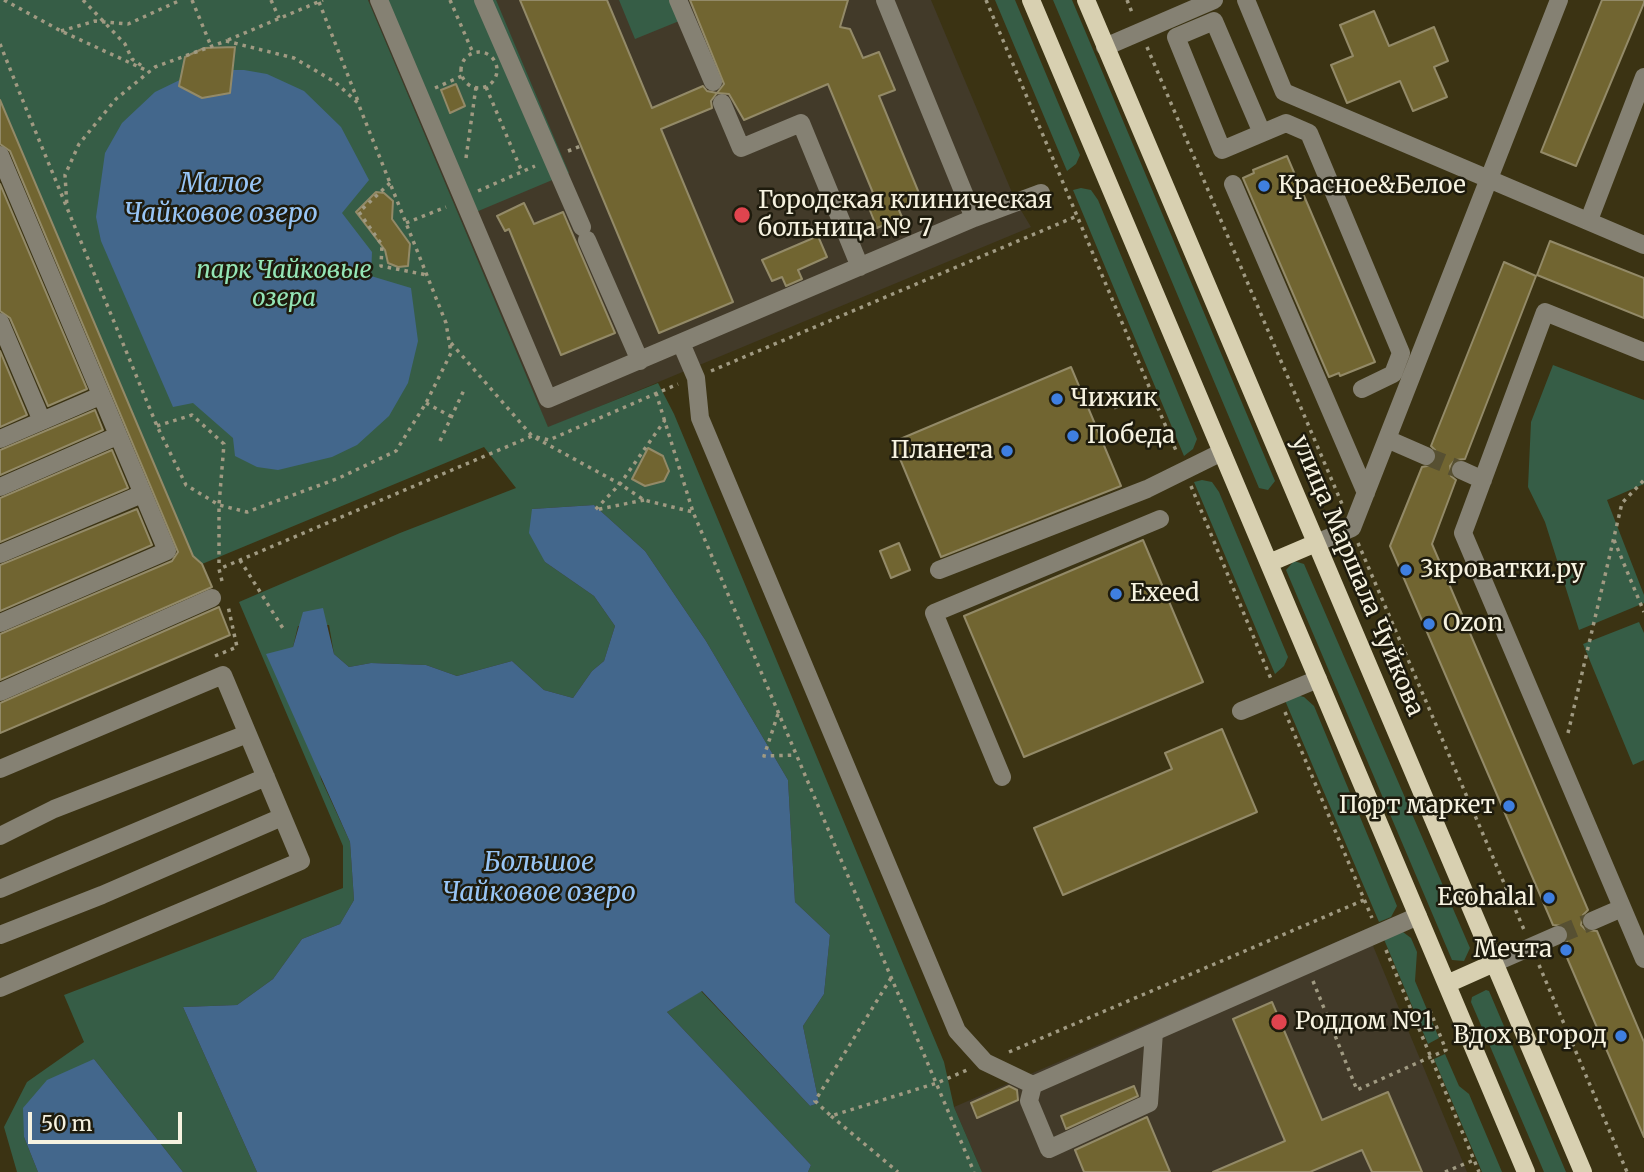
<!DOCTYPE html>
<meta charset="utf-8">
<style>
body{margin:0}
#map{position:relative;width:1644px;height:1172px;overflow:hidden;background:#3b3313;font-family:Merriweather,serif}
canvas{display:block}
.scale{position:absolute;left:28px;top:1112px;width:154px;height:32px;box-sizing:border-box;border:4px solid #f6f2e0;border-top:0;padding-left:9px;font-size:21px;line-height:24px;white-space:nowrap;color:#f6f2e0;-webkit-text-stroke:5px #1e1b0d;paint-order:stroke}
</style>
<div id="map">
<canvas width="1644" height="1172"></canvas>
<div class="scale">50 m</div>
</div>
<script>
const g = document.querySelector('canvas').getContext('2d');
g.lineJoin = 'round';
function fillPath(path, color) { g.fillStyle = color; g.fill(path, 'evenodd'); }
const poly = rows => new Path2D(rows.map(r => 'M' + r).join(''));
function trace(path, color, width, dash) { g.strokeStyle = color; g.lineWidth = width; g.lineCap = dash ? 'butt' : 'round'; g.setLineDash(dash || []); g.stroke(path); }
function label(font, color, halo, rows, align = 'center') {
  g.font = font + ' Merriweather,serif'; g.lineWidth = 5; g.setLineDash([]); g.textBaseline = 'middle'; g.strokeStyle = halo; g.fillStyle = color; for (const [text, x, y, turn = 0] of rows) {
    g.save(); g.translate(x, y); g.rotate((+turn || 0) * Math.PI / 180); g.textAlign = isNaN(turn) ? turn : align; if (halo) g.strokeText(text, 0, 0); g.fillText(text, 0, 0); g.restore();
  }
}
fillPath(poly([
 [368,0,931,0,1016,202,1031,227,548,428],
 [1366,929,1467,1172,982,1172,954,1107]
]), '#423a29');
fillPath(poly([
 [0,0,368,0,548,427,658,383,674,414,944,1062,954,1107,982,1172,808,1172,811,1165,667,1012,701,991,810,1106,819,1103,803,1026,824,994,830,935,795,902,788,780,706,641,645,551,594,505,532,509,545,562,594,596,615,626,604,661,592,671,573,698,544,690,512,661,457,676,426,665,371,663,349,667,334,654,329,625,298,626,293,647,321,779,350,842,354,900,340,924,302,939,273,979,237,1005,183,1007,257,1172,183,1172,94,1059,24,1137,38,1172,17,1172,4,1127,27,1082,84,1042,64,995,343,888,343,846,239,602,400,533,516,488,484,447,202,564,193,556,0,100],
 [387,0,496,0,569,173,476,212],
 [619,0,682,0,689,17,635,39],
 [995,0,1015,0,1080,155,1076,164,1067,171],
 [1053,0,1072,0,1275,481,1268,490,1259,488],
 [1081,188,1091,190,1098,200,1197,439,1193,449,1184,456,1073,190],
 [1553,365,1644,400,1644,484,1607,500,1644,595,1644,603,1579,630,1545,522,1528,487,1531,422],
 [1202,480,1212,482,1219,492,1288,657,1284,666,1275,674,1194,482],
 [1294,561,1304,564,1470,948,1464,961,1452,960,1286,570],
 [1639,622,1644,633,1644,760,1633,765,1583,644],
 [1296,695,1304,697,1314,706,1397,906,1391,917,1379,922,1284,698],
 [1403,932,1411,938,1417,952,1415,981,1439,1038,1428,1044,1383,937],
 [1486,990,1489,991,1566,1172,1544,1172,1471,1002,1472,997],
 [1445,1054,1459,1086,1469,1094,1502,1172,1482,1172,1434,1059]
]), '#365d46');
fillPath(poly([
 [211,70,244,70,267,74,304,91,341,127,369,180,342,213,372,252,371,276,411,288,418,341,408,383,389,416,357,445,332,457,278,470,257,467,235,456,233,438,193,403,173,407,101,241,96,217,105,153,122,123,155,92,188,76],
 [594,505,645,551,706,641,788,780,795,902,830,935,824,994,803,1026,819,1103,810,1106,702,991,667,1012,811,1165,808,1172,257,1172,183,1007,237,1005,273,979,302,939,340,924,354,900,350,842,266,654,293,647,303,612,323,608,334,654,349,667,371,663,426,665,457,676,512,661,544,690,573,698,592,671,604,661,615,626,594,596,545,562,529,533,532,509],
 [94,1059,183,1172,38,1172,24,1137,23,1108,47,1080]
]), '#43678c');
const building = poly([
 [520,0,607,0,652,108,703,86,707,91,717,93,724,84,690,0,848,0,840,27,850,29,863,58,879,52,895,90,879,96,921,198,898,208,902,217,877,228,869,208,878,205,828,84,744,120,729,94,717,93,711,101,712,108,661,129,733,302,659,333,520,0],
 [1602,0,1644,0,1644,3,1576,166,1541,152,1602,0],
 [1374,11,1389,46,1434,27,1448,61,1434,67,1447,97,1413,111,1400,81,1347,103,1331,65,1353,56,1340,25,1374,11],
 [235,47,230,93,202,98,179,86,185,57,204,48,235,47],
 [456,84,465,106,450,113,441,90,456,84],
 [0,100,193,556,202,564,212,587,0,680,0,634,172,561,178,552,10,151,0,144,0,100],
 [1287,156,1375,362,1340,376,1339,373,1329,377,1243,178,1254,173,1253,170,1287,156],
 [0,184,87,389,48,406,10,318,0,311,0,184],
 [376,192,384,193,393,201,392,219,410,244,408,266,398,267,388,263,385,250,356,212,376,192],
 [524,203,534,224,563,212,615,333,561,355,509,229,505,231,497,216,524,203],
 [818,236,827,257,798,270,802,279,786,286,782,277,772,281,762,260,818,236],
 [1550,241,1644,278,1644,318,1537,275,1550,241],
 [1504,262,1536,276,1465,459,1455,460,1450,466,1451,476,1456,480,1432,544,1588,910,1583,915,1581,925,1586,930,1597,931,1644,1042,1644,1137,1562,946,1567,941,1569,931,1564,926,1553,925,1390,546,1422,467,1432,465,1437,460,1435,450,1431,446,1504,262],
 [0,351,27,415,0,427,0,351],
 [1071,367,1121,486,941,557,893,442,1071,367],
 [95,410,103,430,0,475,0,450,95,410],
 [648,448,663,456,669,471,664,481,645,486,632,479,648,448],
 [112,450,128,488,0,542,0,498,112,450],
 [137,509,152,545,0,611,0,565,137,509],
 [1143,540,1203,682,1024,757,964,616,1143,540],
 [899,543,910,570,891,578,880,551,899,543],
 [219,607,230,635,0,733,0,703,219,607],
 [1222,729,1257,812,1063,895,1034,828,1172,769,1165,753,1222,729],
 [1272,1002,1322,1120,1388,1092,1422,1172,1372,1172,1362,1150,1310,1172,1213,1172,1285,1141,1233,1019,1272,1002],
 [1009,1086,1017,1090,1018,1100,977,1118,971,1103,1009,1086],
 [1134,1086,1138,1096,1066,1129,1061,1116,1134,1086],
 [1147,1117,1170,1172,1084,1172,1075,1150,1147,1117]
]);
fillPath(building, '#716531');
trace(building, '#938a68', 2);
trace(poly([
 [1426,456,1461,470],
 [1558,935,1592,921]
]), '#575032', 18, [18, 9]);
trace(poly([
 [4,0,61,31,150,72],
 [83,0,125,44,132,59,142,66],
 [192,0,211,46],
 [271,0,279,18],
 [450,0,473,53],
 [986,0,1177,453],
 [1127,0,1133,15],
 [319,2,358,101],
 [61,31,95,21,128,24,181,0],
 [228,40,323,0],
 [0,44,25,106,157,426,186,485,219,505,247,512,339,478,396,451,426,403,451,353,446,323,358,103,335,82,294,58,226,41,155,67,116,99,79,144,65,175,67,207],
 [1147,47,1342,504],
 '461 70a18 18 0 1 1 36 0a18 18 0 1 1-36 0Z',
 [486,87,522,172],
 [435,88,462,76],
 [568,151,581,146],
 [466,158,476,87],
 [390,183,359,212,382,245,381,266,427,275],
 [478,191,535,166],
 [406,223,446,207],
 [451,343,532,436,620,484,644,500,693,512],
 [711,371,1077,216],
 [656,393,693,512,974,1172],
 [426,403,452,417],
 [1114,408,1151,393],
 [157,426,192,415,224,444,219,505,219,568],
 [440,441,464,390],
 [1191,486,1271,679],
 [644,500,595,510,620,484,665,420],
 [1614,540,1644,612],
 [1358,543,1525,932],
 [240,560,284,630],
 [222,581,219,569,532,436,549,440,678,384],
 [215,656,237,647,228,606],
 [1285,712,1372,918],
 [778,714,764,756,796,755],
 [1568,733,1622,503,1644,480],
 [1386,950,1479,1172],
 [1539,965,1627,1172],
 [891,978,815,1101,831,1116,937,1083,967,1070],
 [1313,981,1357,1090,1446,1050,1429,1008],
 [1009,1052,1364,900],
 [831,1116,898,1172],
 [1445,1172,1474,1160]
]), '#a09a82', 3.5, [3.5, 5]);
trace(poly([
 [379,0,548,399,974,218,1041,193],
 [483,0,582,227],
 [678,0,713,82],
 [885,0,974,218],
 [1246,0,1284,92,1644,245],
 [1105,47,1214,0],
 [722,103,741,148,801,123,860,267],
 [1262,133,1214,21,1176,37,1222,150,1286,123,1309,133,1401,353,1393,374,1362,389],
 [0,155,167,551,0,623],
 [1233,184,1366,493],
 [1589,220,1644,77],
 [587,240,640,361],
 [0,322,42,421,0,439],
 [681,343,696,378,700,418,957,1031,985,1062,1033,1085],
 [1644,352,1545,312,1463,533,1644,959],
 [42,421,100,396],
 [1387,439,1426,456],
 [1461,470,1483,480],
 [0,487,117,436],
 [1316,543,1352,528,1559,0],
 [0,554,142,494],
 [939,570,1147,489,1222,452],
 [0,692,212,598],
 [1241,711,1318,679],
 [0,769,223,675,301,861,0,988],
 [1002,777,934,613,1160,519],
 [0,836,54,809,247,734],
 [0,889,266,777],
 [1592,921,1622,908],
 [0,935,102,895,282,817],
 [1494,963,1558,935],
 [1154,1032,1149,1103,1049,1149,1029,1101,1033,1085,1418,916]
]), '#858173', 18);
trace(poly([
 [1031,0,1526,1172],
 [1086,0,1583,1172],
 [1269,563,1316,543],
 [1447,984,1494,963]
]), '#d8d0b1', 18);
for (const [x, y, r, color] of [
 [1264,186,7,"#3f7fe0"],
 [742,215,9,"#e0444e"],
 [1057,399,7,"#3f7fe0"],
 [1073,436,7,"#3f7fe0"],
 [1007,451,7,"#3f7fe0"],
 [1406,570,7,"#3f7fe0"],
 [1116,594,7,"#3f7fe0"],
 [1429,624,7,"#3f7fe0"],
 [1509,806,7,"#3f7fe0"],
 [1549,898,7,"#3f7fe0"],
 [1566,950,7,"#3f7fe0"],
 [1279,1022,9,"#e0444e"],
 [1621,1036,7,"#3f7fe0"]
]) { const dot = new Path2D(); dot.arc(x, y, r, 0, 2 * Math.PI); g.fillStyle = color; g.fill(dot); trace(dot, '#1e1b0d', 2.5); }
label('24px', '#f6f2e0', '#1e1b0d', [
 ["Красное&Белое",1278,186],
 ["Городская клиническая",758,201],
 ["больница № 7",758,229],
 ["Чижик",1071,399],
 ["Победа",1087,436],
 ["Планета",993,451,"right"],
 ["3кроватки.ру",1420,570],
 ["Exeed",1130,594],
 ["Ozon",1443,624],
 ["Порт маркет",1495,806,"right"],
 ["Ecohalal",1535,898,"right"],
 ["Мечта",1552,950,"right"],
 ["Роддом №1",1295,1022],
 ["Вдох в город",1607,1036,"right"]
], 'left');
label('italic 24px', '#94e5b6', '#1e1b0d', [
 ["парк Чайковые",284,271],
 ["озера",284,299]
]);
label('24px', '#f6f2e0', '#1e1b0d', [
 ["улица Маршала Чуйкова",1357,576,67]
]);
label('italic 26px', '#98c5f5', '#1e1b0d', [
 ["Малое",221,185],
 ["Чайковое озеро",221,215],
 ["Большое",539,864],
 ["Чайковое озеро",539,894]
]);
</script>
